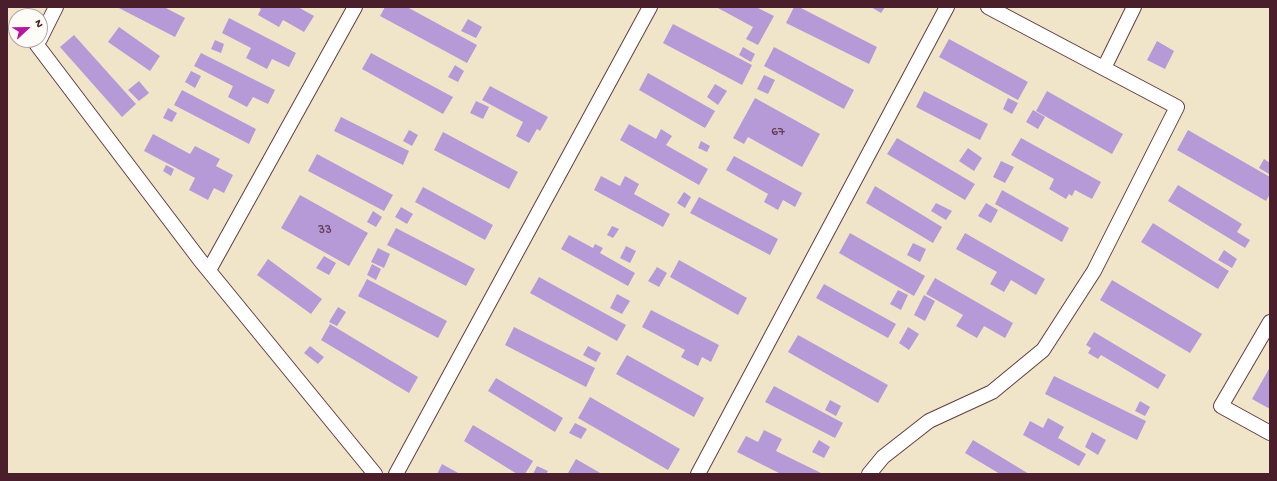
<!DOCTYPE html>
<style>
body{margin:0}
#map{position:relative;width:1277px;height:481px;overflow:hidden;background:#f1e5c9;font-family:"Gochi Hand",sans-serif}
canvas{display:block}
.frame{position:absolute;inset:0;border:8px solid #4a1f2b;pointer-events:none}
.north{position:absolute;left:8px;top:8px;width:40px;height:40px;box-sizing:border-box;background:#fdfcf7;border:1px solid #b5a4a5;border-radius:50%;rotate:68deg;font-size:11px;font-weight:700;line-height:16px;text-align:center;color:#4a1f2b}
.north::after{content:'';display:block;margin:auto;width:14px;height:18px;background:#b5179e;clip-path:polygon(50% 0,100% 100%,50% 72%,0 100%)}
</style>
<div id="map">
<canvas width="1277" height="481"></canvas>
<div class="frame"></div>
<div class="north">N</div>
</div>
<script>
const g = document.querySelector('canvas').getContext('2d');
g.lineJoin = 'round';
function fillPath(path, color) { g.fillStyle = color; g.fill(path, 'evenodd'); }
const poly = rows => new Path2D(rows.map(r => 'M' + r).join(''));
function trace(path, color, width, dash) { g.strokeStyle = color; g.lineWidth = width; g.lineCap = dash ? 'butt' : 'round'; g.setLineDash(dash || []); g.stroke(path); }
function label(font, color, halo, rows, align = 'center') {
  g.font = font + ' "Gochi Hand",sans-serif'; g.lineWidth = 3.5; g.setLineDash([]); g.textBaseline = 'middle'; g.strokeStyle = halo; g.fillStyle = color; for (const [text, x, y, turn = 0] of rows) {
    g.save(); g.translate(x, y); g.rotate((+turn || 0) * Math.PI / 180); g.textAlign = isNaN(turn) ? turn : align; if (halo) g.strokeText(text, 0, 0); g.fillText(text, 0, 0); g.restore();
  }
}
fillPath(poly([
 [117,7,164,7,185,18,175,37],
 [258,7,298,7,314,16,304,32,283,20,279,27,258,15,261,9],
 [385,7,407,7,477,45,467,63,380,16],
 [716,7,756,7,774,16,758,45,746,39,753,27],
 [794,7,799,7,877,47,869,64,786,23],
 [871,7,885,7,881,13],
 [229,18,296,53,289,67,272,59,267,69,246,58,251,48,222,33],
 [468,19,482,27,476,38,461,31],
 [673,24,752,65,742,85,663,43],
 [119,27,160,56,150,71,108,42],
 [74,35,136,104,122,117,60,47],
 [949,39,1028,82,1018,100,939,57],
 [215,40,224,44,221,53,211,49],
 [1157,41,1174,51,1165,69,1147,60],
 [743,47,755,54,751,62,739,55],
 [774,47,854,90,844,109,764,66],
 [201,53,275,90,268,104,253,97,247,107,228,97,233,86,194,66],
 [371,53,453,97,443,114,362,69],
 [455,65,464,71,458,82,448,77],
 [191,71,201,76,195,88,185,82],
 [648,73,715,111,705,128,639,90],
 [764,75,775,80,768,94,757,89],
 [139,81,149,93,139,101,128,90],
 [715,84,727,91,718,105,707,97],
 [490,86,548,117,540,131,537,129,529,143,516,136,523,122,482,100],
 [182,90,256,129,249,144,174,105],
 [924,91,988,124,980,140,916,107],
 [1047,91,1123,134,1112,154,1036,111],
 [755,98,820,134,802,167,748,137,744,144,733,138],
 [1008,98,1018,103,1012,114,1003,109],
 [476,101,489,107,483,119,470,113],
 [168,108,177,113,172,122,163,118],
 [1033,110,1045,117,1038,129,1026,122],
 [341,117,409,151,403,165,334,131],
 [629,124,656,139,661,129,672,136,666,145,708,169,699,185,620,140],
 [409,130,418,135,412,146,403,141],
 [1188,130,1270,177,1270,194,1266,201,1177,150],
 [443,132,518,172,509,189,434,150],
 [153,134,190,154,195,146,220,159,216,166,233,175,224,193,214,188,208,200,189,190,195,178,144,151],
 [897,138,975,184,965,200,887,154],
 [1021,138,1101,182,1092,199,1075,190,1072,196,1069,194,1066,199,1049,189,1054,179,1011,155],
 [701,141,710,146,707,152,698,148],
 [968,148,982,158,974,171,959,161],
 [317,154,393,195,384,211,308,171],
 [734,156,802,193,795,207,783,200,778,210,764,202,768,194,726,170],
 [1264,159,1270,163,1269,174,1259,168],
 [1001,161,1014,167,1005,183,993,177],
 [166,165,174,169,171,176,163,171],
 [601,176,620,186,625,176,639,184,634,194,670,214,663,227,594,190],
 [1178,185,1242,224,1237,232,1250,240,1245,248,1168,201],
 [875,186,942,227,933,243,866,203],
 [423,187,493,225,485,240,415,202],
 [1002,190,1069,228,1062,242,995,204],
 [684,192,691,197,685,208,677,203],
 [300,195,368,233,349,266,281,228],
 [699,197,778,239,770,255,690,213],
 [936,203,952,211,946,220,931,211],
 [986,203,998,210,991,223,978,216],
 [401,207,413,214,407,224,395,217],
 [373,211,382,217,376,227,367,222],
 [1153,223,1229,271,1218,289,1141,242],
 [612,226,619,229,613,238,607,235],
 [396,228,475,269,466,286,387,245],
 [850,233,925,276,914,296,839,253],
 [965,233,1045,279,1036,295,1011,280,1004,292,990,284,997,272,956,249],
 [569,235,593,248,595,244,603,248,600,253,635,273,628,286,561,249],
 [913,243,926,249,920,262,907,255],
 [626,246,636,251,630,263,620,258],
 [378,248,390,254,384,268,371,262],
 [1224,250,1237,259,1232,268,1218,260],
 [324,256,336,263,329,275,316,268],
 [268,259,322,299,311,314,257,275],
 [679,260,747,298,738,315,670,277],
 [372,264,381,269,376,280,367,275],
 [657,267,667,273,659,287,648,281],
 [539,277,626,325,617,341,530,293],
 [935,278,1013,323,1005,338,984,326,977,338,956,326,963,315,926,294],
 [367,279,447,321,438,338,358,296],
 [1112,280,1202,334,1190,353,1100,300],
 [824,284,896,324,888,338,816,298],
 [898,290,908,295,901,310,890,304],
 [617,294,630,301,622,314,610,308],
 [924,295,935,301,925,321,914,315],
 [338,307,346,312,337,326,329,322],
 [651,310,719,345,711,362,702,357,698,366,681,357,685,350,642,327],
 [330,324,418,377,409,393,321,340],
 [514,327,595,368,586,387,505,345],
 [908,327,919,334,909,350,899,343],
 [1094,332,1166,375,1158,389,1101,355,1098,359,1088,353,1091,348,1086,345],
 [798,335,888,385,878,403,788,352],
 [310,346,324,357,318,364,304,353],
 [588,346,601,353,596,362,583,355],
 [627,355,704,398,694,417,616,374],
 [1270,367,1270,409,1252,399],
 [1054,376,1146,421,1137,440,1045,394],
 [496,378,563,418,555,432,488,391],
 [774,386,843,423,835,438,765,402],
 [590,397,680,449,668,470,578,418],
 [830,400,841,406,836,416,825,410],
 [1140,401,1150,407,1145,416,1135,411],
 [1048,418,1064,427,1058,438,1086,454,1079,466,1023,435,1030,421,1043,428],
 [575,423,587,429,581,439,569,433],
 [473,425,533,461,525,474,517,474,464,441],
 [764,430,782,439,776,451,823,474,781,474,737,452,746,436,758,442],
 [1092,432,1106,440,1098,455,1085,447],
 [819,440,830,447,824,458,812,452],
 [973,440,1029,474,1000,474,965,453],
 [576,459,602,474,568,473],
 [442,464,460,474,437,474],
 [537,466,548,471,546,474,533,474]
]), '#b59ad7');
const service = poly([
 [40,39,56,7],
 [39,40,37,45,200,260,375,474],
 [1104,68,1134,7],
 [209,270,355,7],
 [1270,322,1221,406,1270,433],
 [396,474,650,7],
 [698,474,947,7],
 [869,474,883,457,929,421,992,392,1043,350,1094,271,1177,107,988,7]
]);
trace(service, '#633d43', 16);
trace(service, '#fff', 14);
label('13px', '#653e56', null, [
 ["67",778,133],
 ["33",325,231]
]);
</script>
